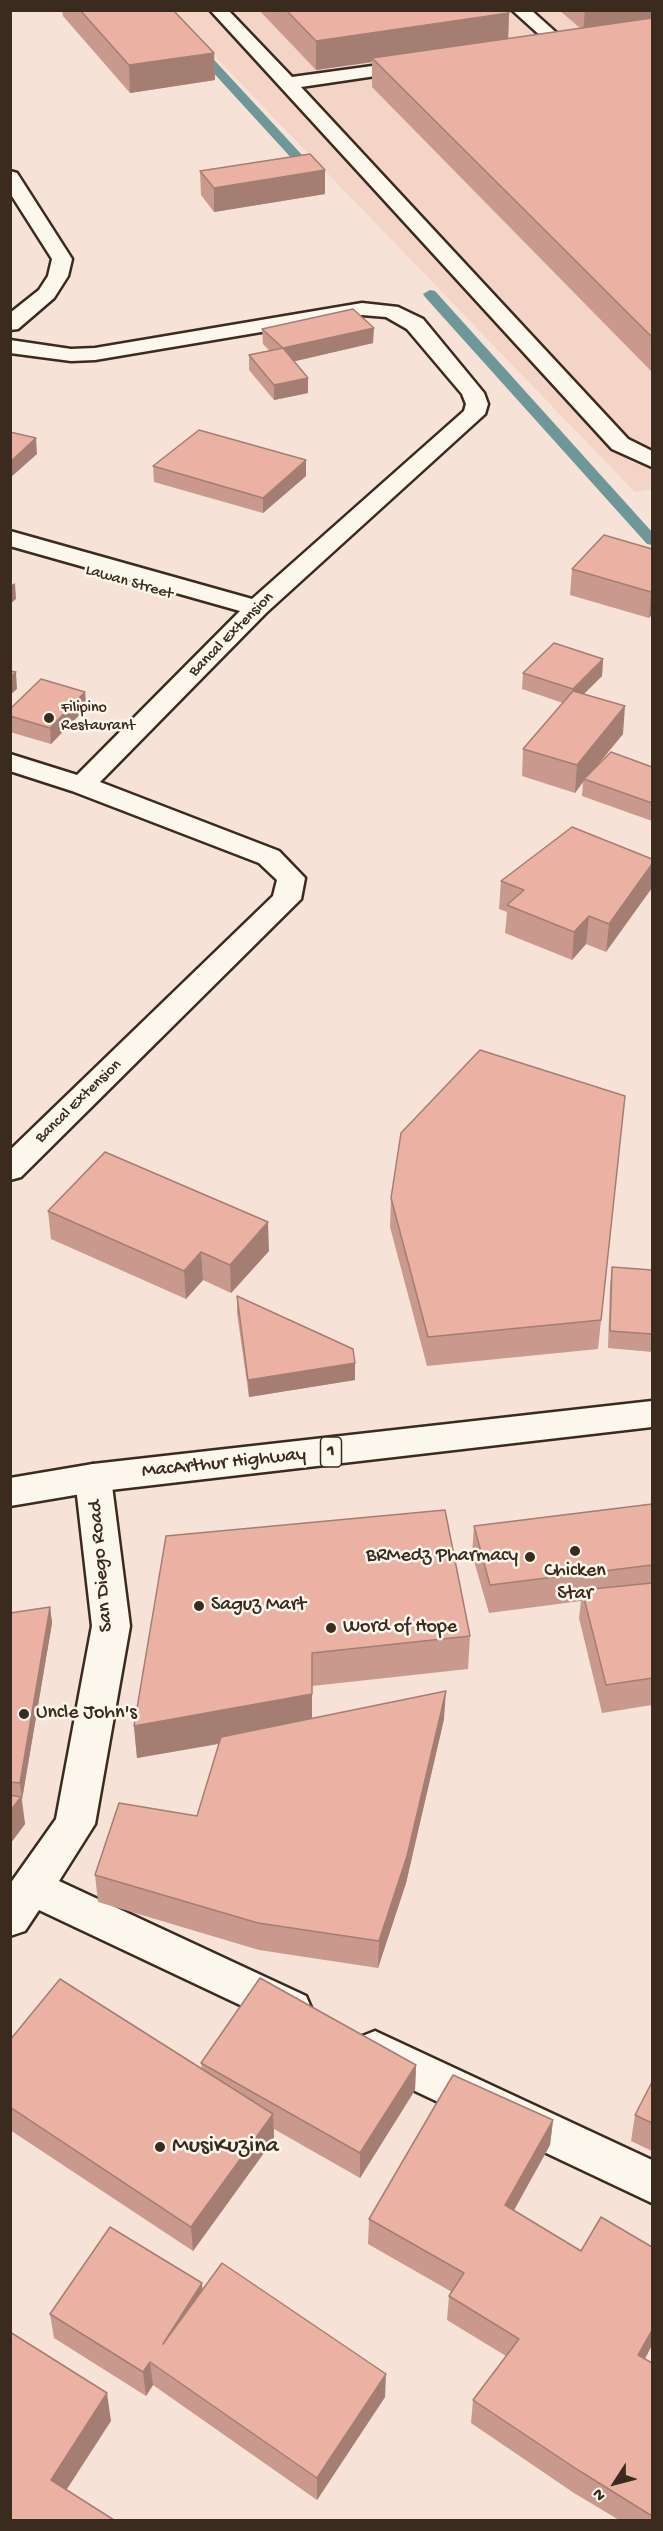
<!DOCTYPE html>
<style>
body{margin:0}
#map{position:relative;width:663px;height:2531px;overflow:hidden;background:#f6e2d6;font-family:"Gochi Hand",sans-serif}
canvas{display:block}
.frame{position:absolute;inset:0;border:12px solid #3b2a1e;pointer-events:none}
.north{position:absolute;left:585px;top:2453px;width:60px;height:60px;-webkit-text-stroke:4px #fbf7ec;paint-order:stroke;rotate:234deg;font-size:16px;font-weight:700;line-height:24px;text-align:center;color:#3b2a1e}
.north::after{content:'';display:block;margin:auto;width:21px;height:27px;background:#3b2a1e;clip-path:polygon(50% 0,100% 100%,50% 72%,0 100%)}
</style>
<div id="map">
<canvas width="663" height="2531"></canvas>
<div class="frame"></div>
<div class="north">N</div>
</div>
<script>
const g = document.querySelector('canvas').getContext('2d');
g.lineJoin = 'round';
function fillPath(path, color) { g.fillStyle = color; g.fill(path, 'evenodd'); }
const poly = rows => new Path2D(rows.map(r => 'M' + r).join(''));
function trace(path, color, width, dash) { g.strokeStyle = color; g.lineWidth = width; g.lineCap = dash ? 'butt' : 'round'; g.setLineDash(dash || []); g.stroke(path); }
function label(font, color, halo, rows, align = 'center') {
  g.font = font + ' "Gochi Hand",sans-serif'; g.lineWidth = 5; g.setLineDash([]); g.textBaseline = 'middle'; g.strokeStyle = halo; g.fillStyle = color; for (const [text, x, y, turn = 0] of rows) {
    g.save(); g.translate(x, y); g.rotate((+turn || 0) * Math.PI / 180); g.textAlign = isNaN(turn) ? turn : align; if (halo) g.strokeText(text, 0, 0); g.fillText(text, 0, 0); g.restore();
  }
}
fillPath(poly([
 [171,11,652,11,652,489,635,492]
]), '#f3d4c7');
fillPath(poly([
 [156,10,168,10,303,156,303,162,295,162,156,10],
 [430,290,435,291,652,532,652,545,647,544,425,297,423,294,430,290]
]), '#6e9799');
const minor = poly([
 [210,10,228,10,292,77,416,60,422,61,425,65,422,69,416,70,301,87,628,439,652,451,652,467,612,449,210,10],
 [512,10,531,10,569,44,566,48,554,48,512,10],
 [10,171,17,173,72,259,68,276,54,298,18,329,10,330,10,313,39,290,48,276,52,259,10,193,10,171],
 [362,303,398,307,423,319,484,393,488,404,485,414,266,613,100,782,279,851,305,878,301,899,21,1177,10,1180,10,1150,273,896,277,880,259,863,72,791,10,771,10,754,77,775,240,611,10,546,10,531,252,599,464,411,466,404,462,394,407,329,386,317,362,315,95,360,71,361,10,353,10,340,71,349,95,348,362,303],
 [93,1464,106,1468,111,1478,130,1626,95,1824,59,1881,306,1996,312,2010,306,2024,291,2029,39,1910,25,1931,10,1936,10,1884,56,1819,92,1626,75,1478,80,1468,93,1464],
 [375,2031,652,2160,652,2203,360,2065,354,2051,360,2037,375,2031]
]);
const highway = poly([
 [652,1401,652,1427,93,1492,10,1506,10,1478,93,1464,652,1401]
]);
trace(minor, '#3b2a1e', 5);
trace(highway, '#3b2a1e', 5);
fillPath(minor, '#fbf7ec');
fillPath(highway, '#fbf7ec');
fillPath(poly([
 [62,10,173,10,214,53,215,80,130,93,63,16],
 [259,10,506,10,509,13,508,39,580,28,559,10,652,10,652,372,372,87,372,62,316,70],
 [325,170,325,194,214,212,201,195,200,171],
 [262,329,373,343,294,361,308,378,308,393,274,400,249,370,249,355,270,351,263,344],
 [153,466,306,476,263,513,154,482],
 [652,549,652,614,649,618,570,595,572,569],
 [603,659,602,676,583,694,623,734,596,767,652,767,652,821,582,796,583,782,575,793,522,776,523,749,563,703,522,689,523,673],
 [85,692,86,708,51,744,10,732,10,709],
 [652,859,606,952,586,944,572,960,505,933,507,912,499,909,501,881],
 [625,1096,598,1349,427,1366,390,1227,391,1198],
 [48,1211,269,1251,231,1293,203,1280,186,1299,51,1239],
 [612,1267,652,1270,652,1352,608,1348,610,1285],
 [237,1296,355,1363,355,1380,249,1397,237,1313],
 [652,1504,652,1705,602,1713,579,1618,581,1601,489,1613,472,1554,474,1526],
 [166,1536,470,1636,468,1669,312,1686,312,1718,444,1719,406,1883,378,1968,259,1950,98,1902,95,1875,197,1816,219,1744,137,1758,134,1726],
 [50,1607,52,1623,22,1799,25,1824,10,1844,10,1613],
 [10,2040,202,2069,201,2063,416,2065,415,2090,360,2178,274,2129,274,2139,193,2251,10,2130],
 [652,2082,652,2151,631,2141,635,2115],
 [553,2120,550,2145,514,2210,652,2345,645,2359,652,2363,652,2520,619,2520,574,2493,471,2423,473,2400,506,2356,447,2320,449,2296,452,2292,368,2244,369,2219],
 [202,2283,202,2290,385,2397,317,2500,153,2385,146,2396,54,2338,50,2314]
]), '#ca998d');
fillPath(poly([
 [585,10,652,10,652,21,583,31],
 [509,13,508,42,372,58,372,62,316,70,316,41],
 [214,53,215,80,130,93,129,65],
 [325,170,325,194,214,212,214,188],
 [374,328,373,343,283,364,283,348],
 [308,378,308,393,274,400,274,385],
 [36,438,37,454,10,478,10,462],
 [306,460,306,476,263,513,263,498],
 [15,583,16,599,10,604,10,586],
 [652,590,652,614,649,618,651,592],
 [603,659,602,676,572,706,573,689],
 [16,672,17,689,10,695,10,677],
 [85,692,86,708,51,744,50,728],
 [625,706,623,734,585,780,584,779,583,782,575,793,577,765],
 [652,864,652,888,606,952,609,924],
 [589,916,586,944,572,960,574,932],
 [268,1222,269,1251,231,1293,230,1265],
 [201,1252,203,1280,186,1299,184,1271],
 [355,1363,355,1380,249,1397,248,1380],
 [50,1607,52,1623,22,1800,20,1783],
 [312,1653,312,1727,137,1758,134,1726],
 [446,1691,444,1719,406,1883,378,1968,379,1941],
 [21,1797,25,1824,10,1844,10,1811],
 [416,2065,415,2090,360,2178,360,2153],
 [273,2114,274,2139,193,2251,191,2227],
 [553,2120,550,2145,503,2230,505,2205],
 [202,2283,204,2307,163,2344],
 [652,2330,652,2345,634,2379,638,2355],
 [150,2362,153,2385,146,2396,143,2372],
 [386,2374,385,2397,317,2500,317,2478],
 [107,2393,111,2421,56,2506,51,2480]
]), '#a47d73');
const building = poly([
 [80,10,173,10,214,53,129,65,80,10],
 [286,10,506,10,509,13,316,41,286,10],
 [652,18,652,337,372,58,652,18],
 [310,154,325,170,214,188,200,171,310,154],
 [353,309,374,328,283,348,308,378,274,385,249,355,283,348,262,329,353,309],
 [199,430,306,460,263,498,153,466,199,430],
 [10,432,36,438,10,462,10,432],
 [604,535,652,549,652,590,651,592,572,569,604,535],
 [554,643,603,659,573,689,523,673,554,643],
 [10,671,16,672,10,677,10,671],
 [41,679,85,692,50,728,10,716,10,709,41,679],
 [573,691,625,706,577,765,523,749,573,691],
 [611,752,652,767,652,803,584,779,611,752],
 [572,827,652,859,652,864,609,924,589,916,574,932,507,905,524,890,501,881,572,827],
 [480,1050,625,1096,601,1320,428,1337,391,1198,401,1133,480,1050],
 [105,1152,268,1222,230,1265,201,1252,184,1271,48,1211,105,1152],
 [612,1267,652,1270,652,1334,610,1331,612,1267],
 [237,1296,353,1349,355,1363,248,1380,237,1296],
 [652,1504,652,1565,490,1585,474,1526,652,1504],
 [445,1510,470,1636,312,1653,312,1694,134,1726,166,1536,445,1510],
 [652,1583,652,1678,606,1685,582,1590,652,1583],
 [50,1607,20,1783,10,1782,10,1613,50,1607],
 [446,1691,407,1856,379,1941,258,1923,95,1875,119,1803,197,1816,221,1737,446,1691],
 [10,1795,21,1797,10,1811,10,1795],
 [260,1978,416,2065,360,2153,201,2063,260,1978],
 [60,1979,273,2114,191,2227,10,2107,10,2040,60,1979],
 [453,2075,553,2120,505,2205,581,2251,601,2217,652,2247,652,2330,638,2355,652,2363,652,2516,578,2470,473,2400,519,2339,449,2296,464,2273,369,2219,453,2075],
 [652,2082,652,2123,635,2115,652,2082],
 [110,2227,202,2283,163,2344,222,2263,386,2374,317,2478,150,2362,143,2372,50,2314,110,2227],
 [10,2332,107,2393,51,2480,114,2520,10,2520,10,2332]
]);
fillPath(building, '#ebb2a4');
trace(building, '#a47d73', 1.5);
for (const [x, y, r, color] of [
 [49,718,6,"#3b2a1e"],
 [575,1551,6,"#3b2a1e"],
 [530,1557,6,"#3b2a1e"],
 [199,1606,6,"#3b2a1e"],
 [331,1628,6,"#3b2a1e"],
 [24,1714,6,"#3b2a1e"],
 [160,2147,6,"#3b2a1e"]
]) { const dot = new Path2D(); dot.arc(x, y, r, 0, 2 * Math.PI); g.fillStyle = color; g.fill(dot); trace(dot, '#fbf7ec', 2); }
label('16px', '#3b2a1e', '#fbf7ec', [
 ["Lawan Street",129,583,16],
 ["Bancal Extension",232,635,-45],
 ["Bancal Extension",79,1102,-44]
]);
label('16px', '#3b2a1e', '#fbf7ec', [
 ["Filipino",61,709],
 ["Restaurant",61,727]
], 'left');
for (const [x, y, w] of [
 [331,1452,21]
]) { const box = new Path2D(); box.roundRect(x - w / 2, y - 15, w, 30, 4.5); g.fillStyle = '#fbf7ec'; g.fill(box); trace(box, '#3b2a1e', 1.5); }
label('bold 18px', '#3b2a1e', null, [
 ["1",331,1452]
]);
label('20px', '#3b2a1e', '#fbf7ec', [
 ["MacArthur Highway",224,1464,-6],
 ["San Diego Road",102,1566,-95]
]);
label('20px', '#3b2a1e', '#fbf7ec', [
 ["BRMedz Pharmacy",518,1557,"right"],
 ["Chicken",575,1572,"center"],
 ["Star",575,1595,"center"],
 ["Saguz Mart",211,1606],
 ["Word of Hope",343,1628],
 ["Uncle John's",36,1714]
], 'left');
label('24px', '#3b2a1e', '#fbf7ec', [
 ["MusiKuzina",172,2147]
], 'left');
</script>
